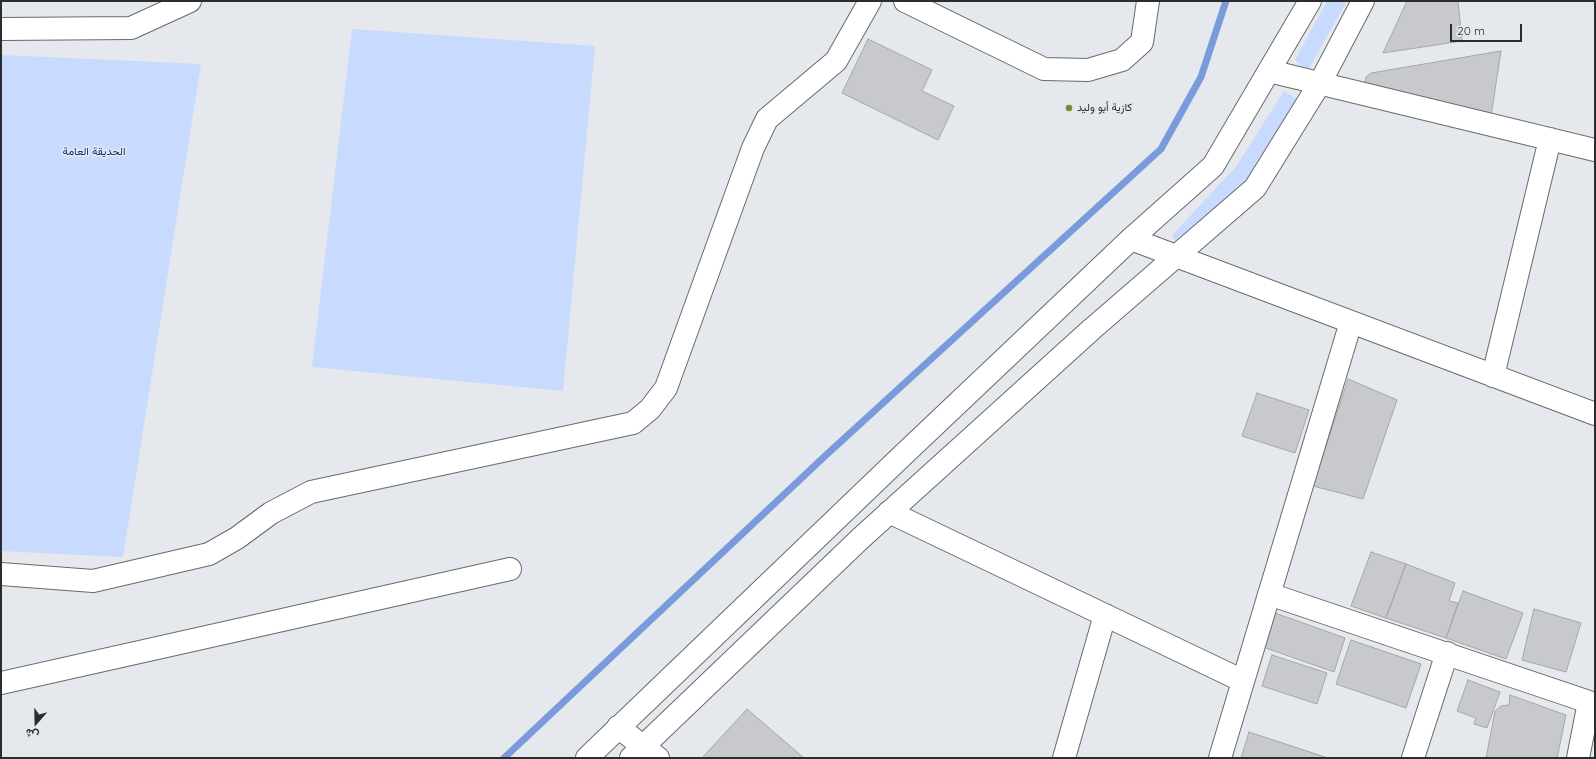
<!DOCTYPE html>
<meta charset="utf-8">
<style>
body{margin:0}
#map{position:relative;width:1596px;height:759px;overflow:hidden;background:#e5e8ec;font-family:Quicksand,Vazirmatn,sans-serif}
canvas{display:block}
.frame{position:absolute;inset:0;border:2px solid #2b2c2d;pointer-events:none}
.north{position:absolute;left:16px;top:703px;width:40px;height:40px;-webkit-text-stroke:3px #e5e8ec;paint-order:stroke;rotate:200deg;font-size:11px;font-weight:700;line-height:16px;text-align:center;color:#2b2c2d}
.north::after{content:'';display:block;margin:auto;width:14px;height:18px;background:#2b2c2d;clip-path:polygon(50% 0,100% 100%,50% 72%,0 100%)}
.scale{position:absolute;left:1450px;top:24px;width:72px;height:18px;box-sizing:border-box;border:2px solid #2b2c2d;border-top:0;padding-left:5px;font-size:12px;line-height:14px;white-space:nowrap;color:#2b2c2d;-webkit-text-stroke:3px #e5e8ec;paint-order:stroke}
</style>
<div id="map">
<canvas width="1596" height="759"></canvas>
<div class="frame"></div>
<div class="north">ش</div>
<div class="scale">20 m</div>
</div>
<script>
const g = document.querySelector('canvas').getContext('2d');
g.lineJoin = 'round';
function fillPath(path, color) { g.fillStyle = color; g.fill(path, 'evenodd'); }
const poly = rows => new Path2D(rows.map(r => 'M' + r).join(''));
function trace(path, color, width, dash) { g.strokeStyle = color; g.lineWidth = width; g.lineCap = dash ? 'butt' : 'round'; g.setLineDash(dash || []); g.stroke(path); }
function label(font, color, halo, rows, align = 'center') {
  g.font = font + ' Quicksand,Vazirmatn,sans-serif'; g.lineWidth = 3; g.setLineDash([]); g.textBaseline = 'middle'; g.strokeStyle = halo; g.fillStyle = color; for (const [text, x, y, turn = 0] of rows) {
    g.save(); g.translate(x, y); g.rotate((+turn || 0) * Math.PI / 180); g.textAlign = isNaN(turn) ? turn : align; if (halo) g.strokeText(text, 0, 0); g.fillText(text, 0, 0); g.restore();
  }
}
fillPath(poly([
 [1327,1,1347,1,1307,72,1295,60],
 [352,29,595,46,563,391,312,367],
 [1,55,201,64,123,557,1,551],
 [1284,91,1298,100,1253,174,1232,195,1176,242,1172,235,1235,168]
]), '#c8dafd');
trace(poly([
 [504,758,825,456,1161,149,1201,77,1226,1]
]), '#799bdc', 7);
const building = poly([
 [1407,1,1458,1,1462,41,1383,53,1407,1],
 [868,39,932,70,922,91,954,106,938,140,842,93,868,39],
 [1501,51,1491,116,1372,87,1365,82,1366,77,1371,73,1501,51],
 [1348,379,1397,400,1363,499,1313,486,1348,379],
 [1257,393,1309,410,1295,453,1242,436,1257,393],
 [1371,552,1406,564,1386,618,1351,606,1371,552],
 [1406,564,1455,583,1449,601,1458,603,1446,638,1386,618,1406,564],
 [1463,591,1523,613,1506,659,1446,638,1463,591],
 [1534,609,1581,623,1566,672,1522,660,1534,609],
 [1275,613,1345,638,1334,672,1263,647,1275,613],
 [1351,640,1421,664,1406,708,1336,684,1351,640],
 [1272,655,1327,673,1317,704,1262,686,1272,655],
 [1468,680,1500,692,1487,728,1474,724,1476,718,1457,711,1468,680],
 [1510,695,1566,715,1557,758,1486,758,1495,711,1501,706,1509,705,1510,695],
 [747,709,804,758,702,758,747,709],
 [1249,732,1328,758,1241,758,1249,732]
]);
fillPath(building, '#c7c9cd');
trace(building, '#a4a6aa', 1);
const minor = poly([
 [905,1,1044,69,1088,70,1122,60,1142,42,1148,1],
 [1,29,131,28,190,1],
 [1269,71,1595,150],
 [1131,239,1595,414],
 [1493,376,1550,139],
 [889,512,1243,681],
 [1,574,93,581,209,554,237,538,271,513,311,492,633,423,650,409,666,388,753,148,767,119,836,61,870,1],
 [1269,594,1595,704],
 [1,683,510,569],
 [618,727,658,758],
 [1064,758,1105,615],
 [1220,758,1351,322],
 [1413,758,1447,653],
 [1578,758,1589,702]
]);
const major = poly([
 [587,758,903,455,1131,239,1213,166,1310,1],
 [631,758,861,538,1092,329,1255,188,1320,83,1363,1]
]);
trace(minor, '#686a6d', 24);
trace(major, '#686a6d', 24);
trace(minor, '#fff', 22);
trace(major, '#fff', 22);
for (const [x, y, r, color] of [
 [1069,108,4,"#808631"]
]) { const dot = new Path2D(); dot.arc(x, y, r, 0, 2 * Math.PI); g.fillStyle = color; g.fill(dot); trace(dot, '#e5e8ec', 1.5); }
label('11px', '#2b2c2d', '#e5e8ec', [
 ["كازية أبو وليد",1077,108]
], 'left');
label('11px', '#0e317b', '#e5e8ec', [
 ["الحديقة العامة",94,152]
]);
</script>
